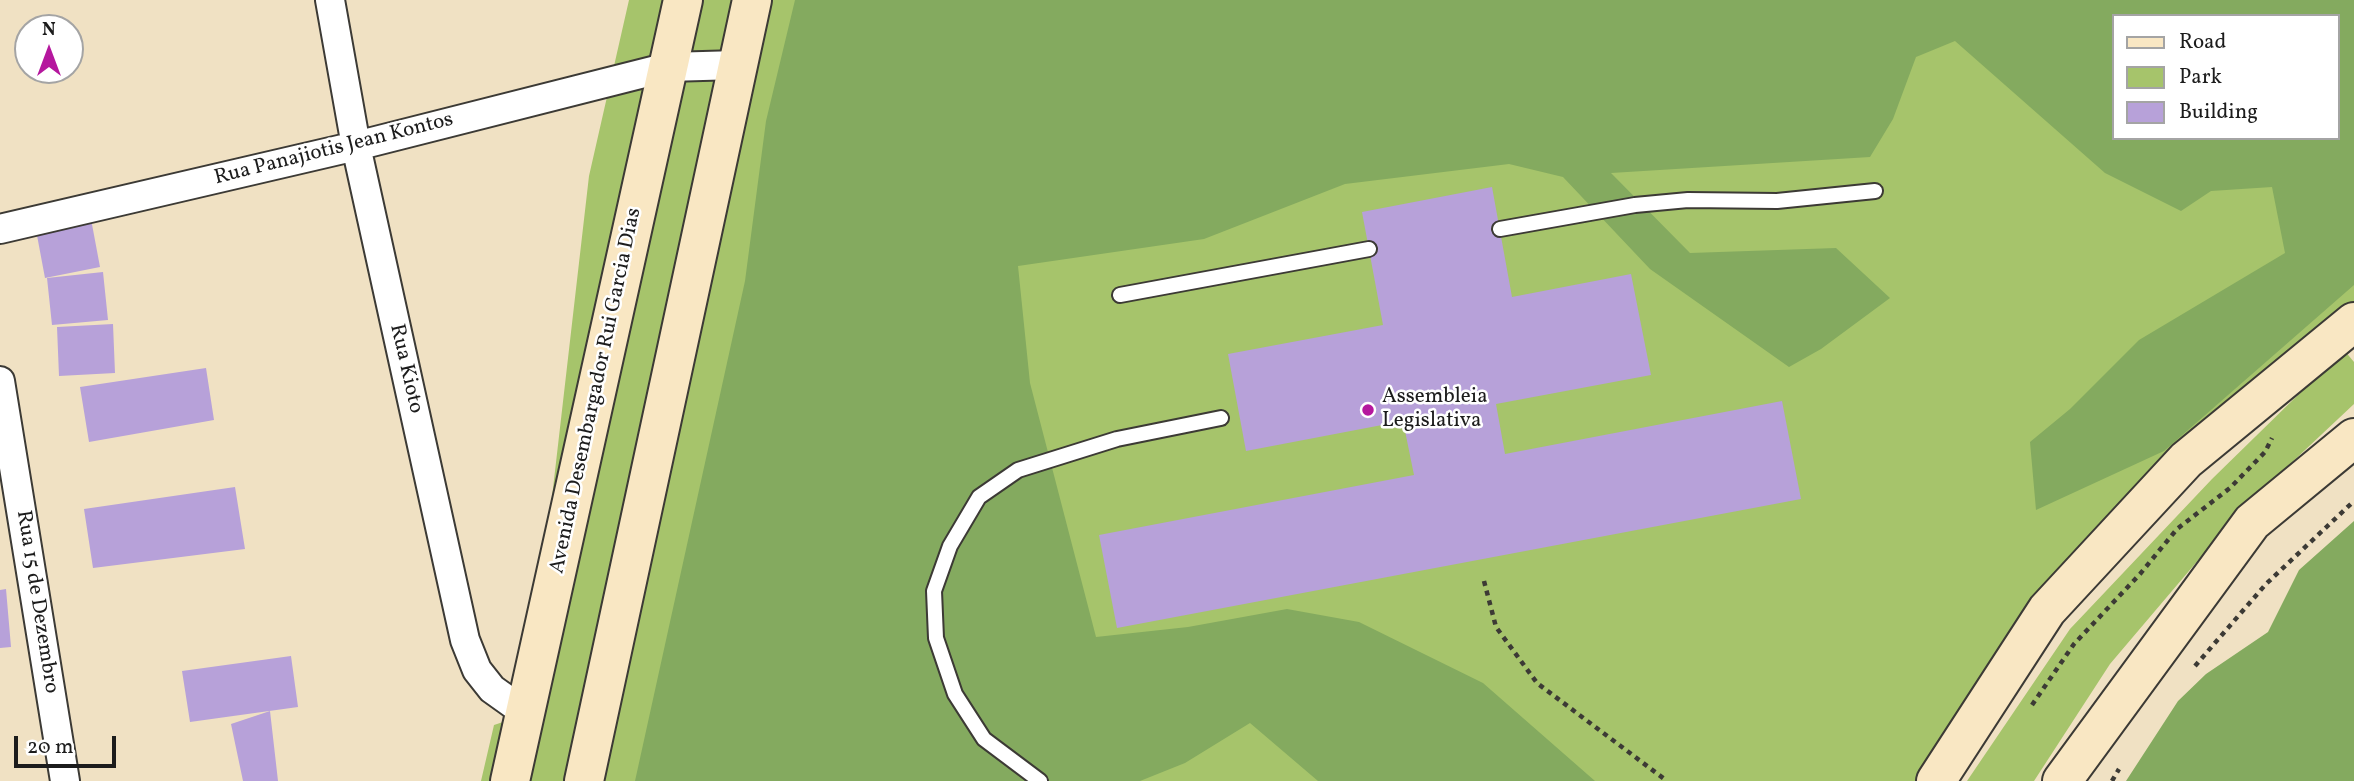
<!DOCTYPE html>
<style>
body{margin:0}
#map{position:relative;width:2354px;height:781px;overflow:hidden;background:#f0e1c3;font-family:Vollkorn,serif}
canvas{display:block}
.legend{position:absolute;left:2112px;top:14px;width:228px;height:126px;box-sizing:border-box;background:#fff;border:2px solid #a4a4a4;margin:0;padding:9px 12px;list-style:none;font-size:21px;color:#1c1c1c}
.legend li{display:flex;align-items:center;gap:14px;height:35px}
.legend b{width:35px;border:2px solid #a4a4a4}
.north{position:absolute;left:14px;top:14px;width:70px;height:70px;box-sizing:border-box;background:#fff;border:2px solid #a4a4a4;border-radius:50%;rotate:0deg;font-size:19px;font-weight:700;line-height:28px;text-align:center;color:#1c1c1c}
.north::after{content:'';display:block;margin:auto;width:24px;height:32px;background:#b5179e;clip-path:polygon(50% 0,100% 100%,50% 72%,0 100%)}
.scale{position:absolute;left:14px;top:736px;width:102px;height:32px;box-sizing:border-box;border:4px solid #1c1c1c;border-top:0;padding-left:9px;font-size:21px;line-height:24px;white-space:nowrap;color:#1c1c1c;-webkit-text-stroke:5px #fff;paint-order:stroke}
</style>
<div id="map">
<canvas width="2354" height="781"></canvas>
<ul class="legend">
<li><b style="height:9px;background:#f9e7c3"></b>Road</li>
<li><b style="height:19px;background:#a6c46b"></b>Park</li>
<li><b style="height:19px;background:#b7a1d9"></b>Building</li>
</ul>
<div class="north">N</div>
<div class="scale">20 m</div>
</div>
<script>
const g = document.querySelector('canvas').getContext('2d');
g.lineJoin = 'round';
function fillPath(path, color) { g.fillStyle = color; g.fill(path, 'evenodd'); }
const poly = rows => new Path2D(rows.map(r => 'M' + r).join(''));
function trace(path, color, width, dash) { g.strokeStyle = color; g.lineWidth = width; g.lineCap = dash ? 'butt' : 'round'; g.setLineDash(dash || []); g.stroke(path); }
function label(font, color, halo, rows, align = 'center') {
  g.font = font + ' Vollkorn,serif'; g.lineWidth = 5; g.setLineDash([]); g.textBaseline = 'middle'; g.strokeStyle = halo; g.fillStyle = color; for (const [text, x, y, turn = 0] of rows) {
    g.save(); g.translate(x, y); g.rotate((+turn || 0) * Math.PI / 180); g.textAlign = isNaN(turn) ? turn : align; if (halo) g.strokeText(text, 0, 0); g.fillText(text, 0, 0); g.restore();
  }
}
fillPath(poly([
 [629,0,2354,0,2354,322,2186,460,1936,781,481,781,494,725,527,714,589,176],
 [2114,16,2338,16,2338,138,2114,138],
 [2344,350,2354,362,2354,404,2239,512,2110,664,2034,781,1967,781,2070,629,2212,479]
]), '#a6c46b');
fillPath(poly([
 [795,0,2354,0,2354,285,2164,451,2036,510,2030,442,2070,409,2139,340,2285,253,2272,187,2211,191,2181,211,2105,173,1955,41,1916,57,1893,119,1870,157,1611,173,1690,253,1836,248,1890,298,1821,349,1789,367,1650,269,1563,177,1509,164,1345,184,1204,239,1018,266,1030,383,1096,637,1188,627,1287,609,1359,622,1483,683,1595,781,1318,781,1250,723,1185,763,1140,781,635,781,745,281,766,121],
 [2114,16,2338,16,2338,138,2114,138],
 [2354,521,2354,781,2126,781,2178,701,2206,674,2268,632,2299,570]
]), '#84aa5f');
fillPath(poly([
 [1492,187,1512,297,1631,274,1651,375,1496,404,1505,454,1782,401,1801,499,1117,628,1099,535,1414,475,1403,421,1246,451,1228,354,1383,325,1362,212],
 [91,219,100,267,45,278,36,230],
 [103,272,108,320,52,325,47,278],
 [113,324,115,373,59,376,57,327],
 [206,368,214,420,89,442,80,387],
 [235,487,245,549,93,568,84,509],
 [6,589,11,647,0,648,0,590],
 [291,656,298,707,190,722,182,671],
 [270,711,278,781,243,781,231,724]
]), '#b7a1d9');
const lane = poly([
 [1500,229,1635,205,1688,200,1777,201,1875,191],
 [1120,295,1369,249],
 [1040,781,984,739,955,694,936,638,934,591,950,546,979,497,1018,470,1117,439,1221,418]
]);
const street = poly([
 [330,0,356,146,465,640,477,670,492,689,527,714],
 [0,229,356,146,668,67,738,65],
 [0,381,65,781]
]);
const secondary = poly([
 [510,781,683,0],
 [584,781,752,0],
 [1936,781,2047,610,2186,460,2354,322],
 [2062,781,2252,522,2354,438]
]);
trace(lane, '#3c3a35', 18);
trace(street, '#3c3a35', 32);
trace(secondary, '#3c3a35', 42);
trace(poly([
 [1484,581,1496,627,1537,683,1667,781],
 [2195,666,2266,584,2354,501],
 [2032,705,2074,644,2140,574,2177,529,2230,488,2265,452,2272,438],
 [2112,781,2119,769]
]), '#3c3a35', 4.5, [5, 5]);
trace(lane, '#fff', 14);
trace(street, '#fff', 28);
trace(secondary, '#f9e7c3', 38);
for (const [x, y, r, color] of [
 [1368,410,7,"#b5179e"]
]) { const dot = new Path2D(); dot.arc(x, y, r, 0, 2 * Math.PI); g.fillStyle = color; g.fill(dot); trace(dot, '#fff', 2.5); }
label('21px', '#1c1c1c', '#fff', [
 ["Rua Panajiotis Jean Kontos",334,150,-14],
 ["Rua Kioto",405,369,77],
 ["Avenida Desembargador Rui Garcia Dias",597,391,-78],
 ["Rua 15 de Dezembro",36,602,81]
]);
label('21px', '#1c1c1c', '#fff', [
 ["Assembleia",1382,398],
 ["Legislativa",1382,422]
], 'left');
</script>
